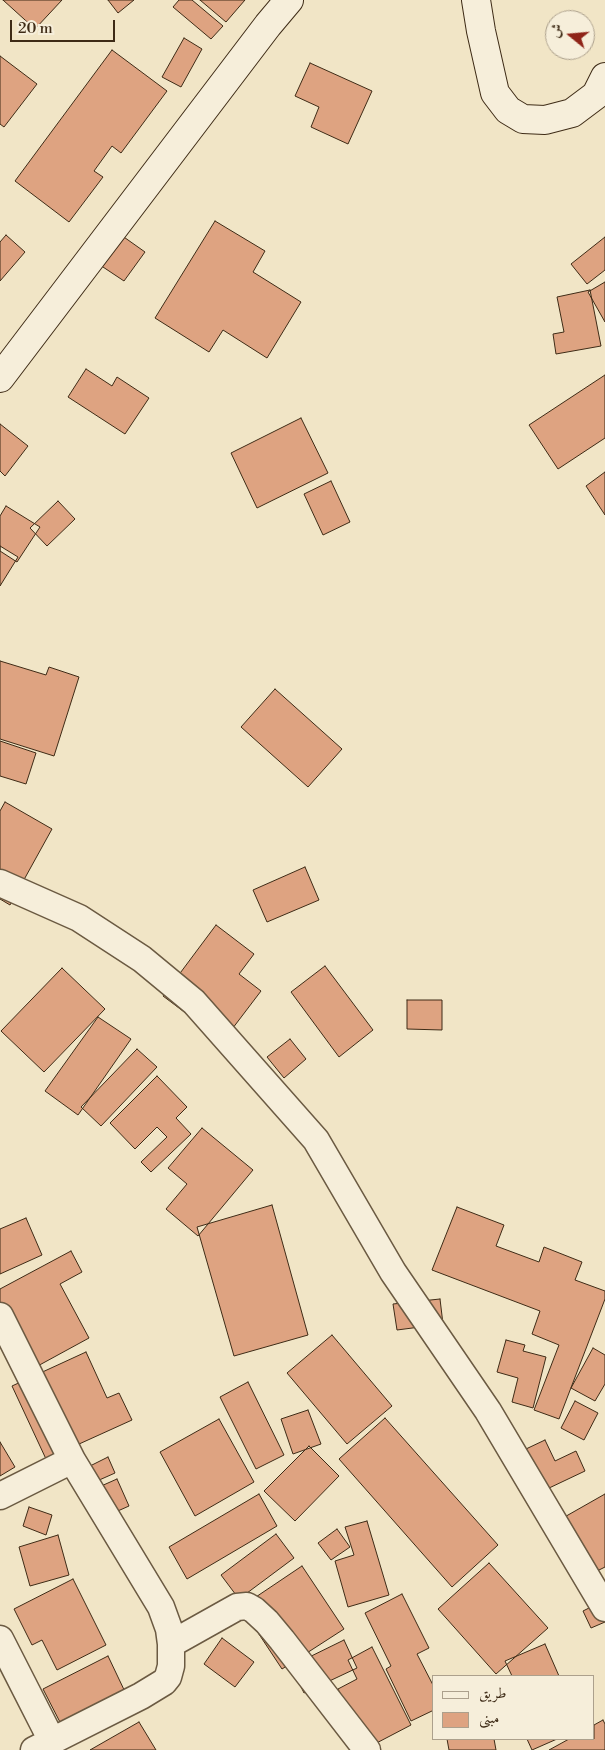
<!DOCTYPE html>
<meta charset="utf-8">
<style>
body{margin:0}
#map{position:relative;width:605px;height:1750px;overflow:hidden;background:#f1e5c6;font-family:"Libre Bodoni",Amiri,serif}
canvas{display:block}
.legend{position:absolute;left:432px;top:1675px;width:162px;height:65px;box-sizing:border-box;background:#f6eeda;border:1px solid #aca08c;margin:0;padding:6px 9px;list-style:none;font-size:15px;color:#3e2b16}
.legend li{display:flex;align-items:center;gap:10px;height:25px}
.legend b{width:25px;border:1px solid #aca08c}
.north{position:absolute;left:545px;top:10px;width:50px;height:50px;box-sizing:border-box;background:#f6eeda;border:1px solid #aca08c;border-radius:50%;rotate:287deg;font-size:14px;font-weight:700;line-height:20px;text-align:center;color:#3e2b16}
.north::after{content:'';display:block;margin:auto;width:18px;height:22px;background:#8f2418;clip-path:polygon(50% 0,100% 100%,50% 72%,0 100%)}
.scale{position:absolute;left:10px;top:20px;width:105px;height:22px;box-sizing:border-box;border:2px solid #3e2b16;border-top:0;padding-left:6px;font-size:15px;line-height:18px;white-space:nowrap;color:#3e2b16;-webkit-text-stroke:4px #f6eeda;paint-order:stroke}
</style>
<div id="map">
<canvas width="605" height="1750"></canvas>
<ul class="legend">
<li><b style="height:6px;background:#f6eeda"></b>طريق</li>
<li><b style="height:14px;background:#dea381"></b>مبنى</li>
</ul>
<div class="north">ش</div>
<div class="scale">20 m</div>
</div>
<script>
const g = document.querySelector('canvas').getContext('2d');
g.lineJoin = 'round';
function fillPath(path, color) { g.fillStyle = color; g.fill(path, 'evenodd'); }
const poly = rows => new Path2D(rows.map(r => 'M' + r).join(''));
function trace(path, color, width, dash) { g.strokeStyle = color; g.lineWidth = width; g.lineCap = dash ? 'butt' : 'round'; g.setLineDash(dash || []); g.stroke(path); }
const building = poly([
 [3,0,62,0,35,29,3,0],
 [108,0,134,0,118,13,108,0],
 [179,0,192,0,223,26,211,39,173,7,179,0],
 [200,0,245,0,226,22,200,0],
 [184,38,202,49,181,87,162,77,184,38],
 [112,50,167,91,121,153,112,146,94,171,103,177,69,222,15,181,112,50],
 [0,56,37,84,4,127,0,124,0,56],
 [310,63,372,91,348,144,311,127,319,107,295,96,310,63],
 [215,221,265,251,253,272,301,302,267,358,223,330,209,352,155,318,215,221],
 [6,235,25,252,0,281,0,242,6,235],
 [121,235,145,252,124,281,100,265,121,235],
 [605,237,605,270,587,284,571,264,605,237],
 [605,282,605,322,588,292,605,282],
 [590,290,601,346,556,354,553,334,564,332,557,297,590,290],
 [86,369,112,386,117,377,149,398,125,434,68,397,86,369],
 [605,375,605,438,558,469,529,425,605,375],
 [301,418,328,473,257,508,231,453,301,418],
 [0,424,28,446,5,476,0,471,0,424],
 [605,472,605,515,586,486,605,472],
 [331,481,350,522,323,535,304,494,331,481],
 [58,501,75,519,47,546,30,528,58,501],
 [6,506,40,527,17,562,0,551,0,516,6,506],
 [0,546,18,557,0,586,0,546],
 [0,661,46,675,49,667,79,677,54,756,0,739,0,661],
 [275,689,342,749,308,787,241,727,275,689],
 [0,741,36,753,26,784,0,776,0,741],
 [5,802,52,829,10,905,0,899,0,811,5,802],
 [305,867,319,900,267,922,253,890,305,867],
 [216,925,254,954,239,974,261,991,223,1041,163,996,216,925],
 [325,966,373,1030,339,1057,291,992,325,966],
 [62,968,105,1009,44,1072,1,1031,62,968],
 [407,1000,442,1000,442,1030,407,1029,407,1000],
 [98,1017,131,1039,78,1115,45,1091,98,1017],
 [290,1039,306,1059,284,1078,267,1057,290,1039],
 [137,1049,157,1067,101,1126,81,1107,137,1049],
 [157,1076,187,1107,176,1118,191,1134,151,1172,141,1162,167,1137,157,1127,135,1149,110,1123,157,1076],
 [202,1128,253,1170,198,1236,166,1209,187,1184,168,1168,202,1128],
 [272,1205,308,1335,234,1356,197,1227,272,1205],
 [457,1207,504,1225,496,1246,539,1262,544,1247,582,1262,575,1280,605,1291,605,1299,559,1419,534,1410,559,1345,532,1334,540,1311,432,1270,457,1207],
 [26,1218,42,1255,0,1274,0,1229,26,1218],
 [71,1251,82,1272,60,1284,89,1338,23,1374,0,1332,0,1289,71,1251],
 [440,1299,443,1324,397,1330,393,1304,440,1299],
 [332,1335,392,1406,347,1444,287,1373,332,1335],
 [506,1340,525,1345,523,1351,546,1357,533,1408,512,1402,518,1378,497,1372,506,1340],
 [593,1348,605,1355,605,1384,595,1401,571,1388,593,1348],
 [86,1352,107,1398,119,1393,132,1420,46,1459,12,1386,86,1352],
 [248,1382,284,1455,256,1469,220,1397,248,1382],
 [575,1401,598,1413,584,1440,561,1428,575,1401],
 [308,1410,321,1444,293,1454,281,1419,308,1410],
 [385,1418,498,1545,452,1587,339,1459,385,1418],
 [219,1419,254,1482,195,1516,160,1452,219,1419],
 [545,1440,555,1461,576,1451,585,1471,528,1498,509,1457,545,1440],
 [0,1442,15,1467,0,1476,0,1442],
 [309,1446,339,1476,295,1521,264,1491,309,1446],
 [108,1457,115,1473,97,1481,90,1466,108,1457],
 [117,1479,129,1506,102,1518,90,1491,117,1479],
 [259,1494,277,1526,187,1579,169,1547,259,1494],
 [605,1494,605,1567,591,1574,561,1519,605,1494],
 [29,1507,52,1515,46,1535,23,1526,29,1507],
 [367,1521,389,1595,348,1607,335,1561,354,1555,345,1527,367,1521],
 [337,1529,350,1547,331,1560,318,1543,337,1529],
 [276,1534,294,1558,239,1599,221,1575,276,1534],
 [58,1535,69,1575,30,1586,19,1547,58,1535],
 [489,1563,548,1628,496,1674,438,1609,489,1563],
 [302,1566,344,1629,282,1669,241,1607,302,1566],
 [73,1579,106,1645,57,1670,42,1640,32,1645,14,1609,73,1579],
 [402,1594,429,1648,417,1654,434,1687,434,1710,411,1721,386,1669,391,1666,365,1613,402,1594],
 [605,1600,605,1622,591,1628,583,1611,605,1600],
 [222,1638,254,1662,235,1687,204,1664,222,1638],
 [344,1640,357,1668,304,1693,291,1666,344,1640],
 [545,1644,559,1676,512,1676,505,1661,545,1644],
 [372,1647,411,1725,367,1748,338,1689,357,1679,348,1660,372,1647],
 [108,1656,127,1696,63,1728,43,1689,108,1656],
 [603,1720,605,1724,605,1750,549,1750,569,1739,594,1739,594,1725,603,1720],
 [139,1722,156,1750,90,1750,139,1722],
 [447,1739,494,1739,496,1750,449,1750,447,1739],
 [527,1739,557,1739,532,1750,527,1739]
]);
fillPath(building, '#dea381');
trace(building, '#3e2b16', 1);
const minor = poly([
 [0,883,79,918,142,959,194,1002,316,1140,393,1272,488,1411,605,1608],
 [0,1316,72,1460,161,1607,169,1629,171,1644,171,1666,168,1677,164,1682,141,1696,34,1750],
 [0,1496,72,1460],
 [0,1639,52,1741],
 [171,1644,237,1607,247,1606,254,1610,267,1622,282,1640,367,1750]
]);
const secondary = poly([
 [476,0,481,31,495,93,508,110,523,119,545,120,572,113,596,95,605,77],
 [0,378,268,25,289,0]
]);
trace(minor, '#6b5a42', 29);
trace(secondary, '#3e2b16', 30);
trace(minor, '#f6eeda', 26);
trace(secondary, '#f6eeda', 28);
</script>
